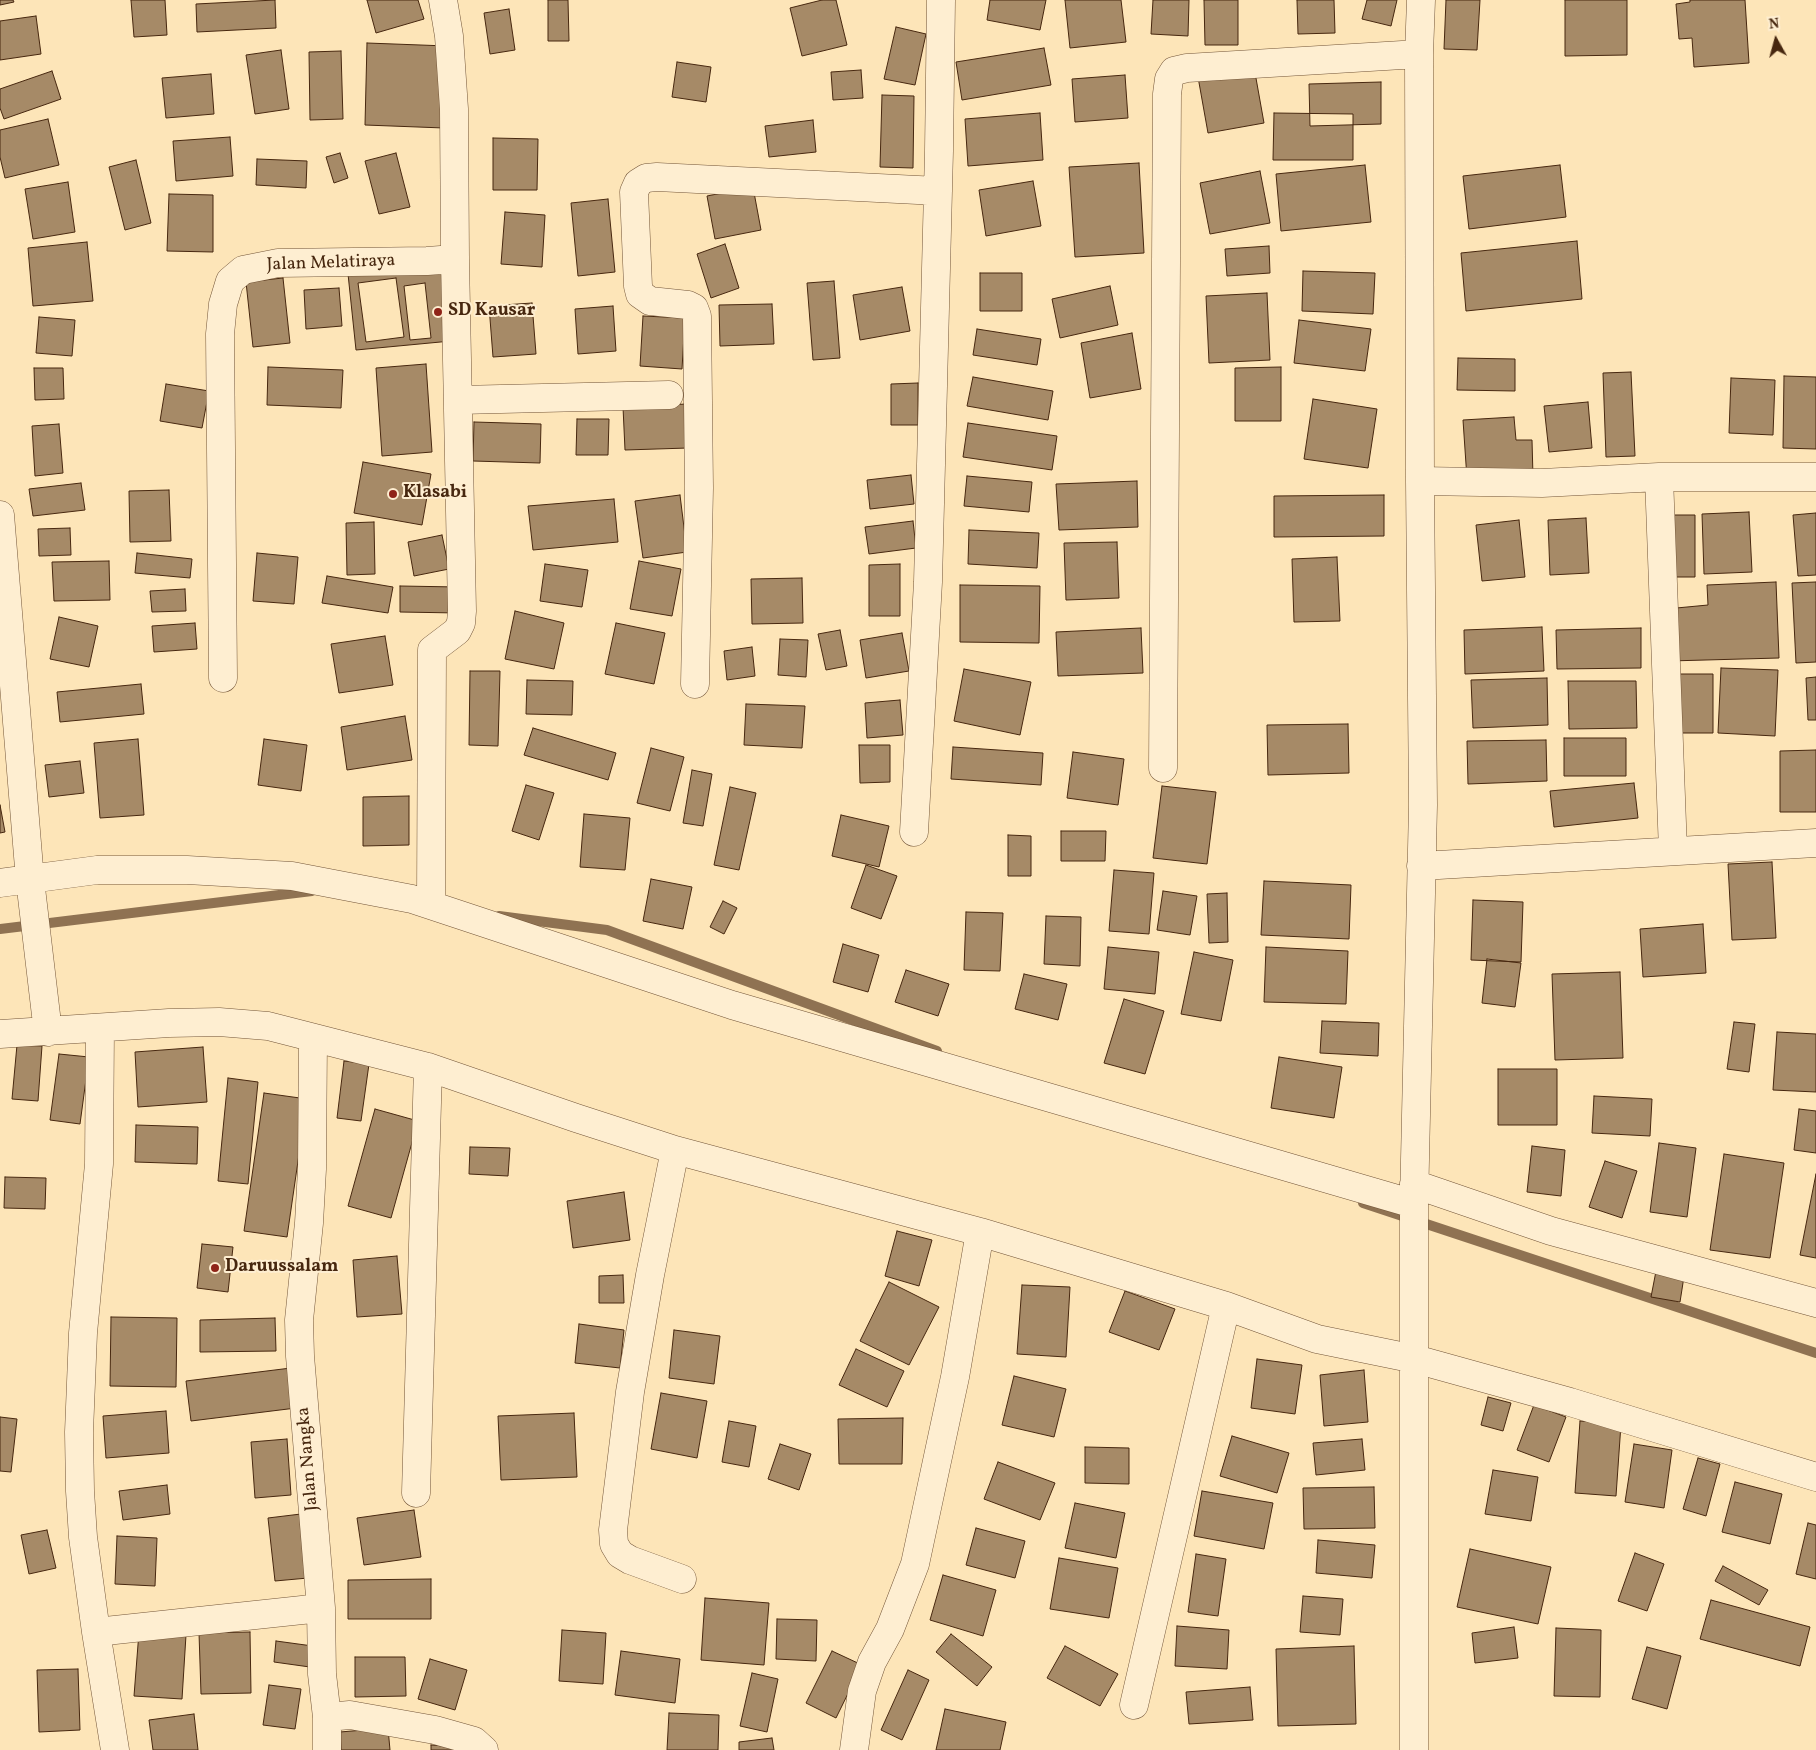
<!DOCTYPE html>
<style>
body{margin:0}
#map{position:relative;width:1816px;height:1750px;overflow:hidden;background:#fde5b8;font-family:Vollkorn,serif}
canvas{display:block}
.north{position:absolute;left:1751px;top:15px;width:50px;height:50px;-webkit-text-stroke:4px #feeed1;paint-order:stroke;rotate:353deg;font-size:14px;font-weight:700;line-height:20px;text-align:center;color:#47270f}
.north::after{content:'';display:block;margin:auto;width:18px;height:22px;background:#47270f;clip-path:polygon(50% 0,100% 100%,50% 72%,0 100%)}
</style>
<div id="map">
<canvas width="1816" height="1750"></canvas>
<div class="north">N</div>
</div>
<script>
const g = document.querySelector('canvas').getContext('2d');
g.lineJoin = 'round';
const poly = rows => new Path2D(rows.map(r => 'M' + r).join(''));
function trace(path, color, width, dash) { g.strokeStyle = color; g.lineWidth = width; g.lineCap = dash ? 'butt' : 'round'; g.setLineDash(dash || []); g.stroke(path); }
function fillPath(path, color) { g.fillStyle = color; g.fill(path, 'evenodd'); }
function label(font, color, halo, rows, align = 'center') {
  g.font = font + ' Vollkorn,serif'; g.lineWidth = 4; g.setLineDash([]); g.textBaseline = 'middle'; g.strokeStyle = halo; g.fillStyle = color; for (const [text, x, y, turn = 0] of rows) {
    g.save(); g.translate(x, y); g.rotate((+turn || 0) * Math.PI / 180); g.textAlign = isNaN(turn) ? turn : align; if (halo) g.strokeText(text, 0, 0); g.fillText(text, 0, 0); g.restore();
  }
}
trace(poly([
 [499,916,607,930,937,1051],
 [0,929,312,891],
 [1363,1203,1816,1353]
]), '#8f7252', 10);
const building = poly([
 [0,0,13,0,14,2,0,5,0,0],
 [131,0,165,0,167,35,134,37,131,0],
 [275,0,276,28,197,32,196,4,275,0],
 [367,0,418,0,424,19,376,33,367,0],
 [548,0,568,0,569,41,548,41,548,0],
 [822,0,836,0,847,45,802,56,790,8,822,0],
 [990,0,1046,0,1040,30,987,20,990,0],
 [1065,0,1121,0,1126,42,1070,48,1065,0],
 [1153,0,1189,0,1188,36,1151,34,1153,0],
 [1204,0,1238,0,1238,45,1205,45,1204,0],
 [1297,0,1334,0,1335,33,1298,34,1297,0],
 [1367,0,1397,0,1391,26,1362,19,1367,0],
 [1446,0,1480,0,1477,50,1444,49,1446,0],
 [1565,0,1627,0,1627,55,1565,56,1565,0],
 [1690,0,1745,0,1749,63,1694,67,1692,38,1679,39,1676,4,1690,2,1690,0],
 [509,9,515,50,490,54,484,13,509,9],
 [36,16,41,54,0,60,0,21,36,16],
 [896,27,926,34,915,85,884,79,896,27],
 [367,43,447,46,444,128,365,125,367,43],
 [1044,48,1051,85,962,100,956,62,1044,48],
 [281,50,289,109,255,114,246,55,281,50],
 [341,51,343,119,310,120,309,52,341,51],
 [677,62,711,67,706,102,672,97,677,62],
 [1254,67,1264,123,1208,133,1198,77,1254,67],
 [861,70,863,98,833,100,831,72,861,70],
 [52,71,61,99,4,119,0,108,0,89,52,71],
 [211,74,214,114,166,118,162,78,211,74],
 [1125,75,1128,118,1075,122,1072,79,1125,75],
 [1381,82,1381,124,1310,126,1309,84,1381,82],
 [882,95,914,96,913,168,880,167,882,95],
 [1040,113,1043,160,968,166,965,119,1040,113],
 [1274,113,1353,114,1353,160,1273,160,1274,113],
 [48,119,59,165,5,178,0,157,0,130,48,119],
 [813,120,816,152,769,157,765,126,813,120],
 [230,137,233,176,176,181,173,141,230,137],
 [493,138,538,139,537,190,493,190,493,138],
 [340,153,348,178,334,183,326,157,340,153],
 [396,153,410,207,379,214,365,161,396,153],
 [257,159,307,161,306,188,256,185,257,159],
 [136,160,151,223,125,230,109,167,136,160],
 [1139,163,1144,253,1075,257,1069,167,1139,163],
 [1365,165,1371,222,1281,231,1276,174,1365,165],
 [1560,165,1566,217,1469,229,1463,176,1560,165],
 [1260,171,1270,223,1210,234,1200,183,1260,171],
 [1033,181,1041,226,986,236,979,190,1033,181],
 [68,182,75,232,33,239,25,189,68,182],
 [753,187,761,230,715,239,707,196,753,187],
 [169,194,213,195,213,252,167,251,169,194],
 [608,199,615,272,578,276,571,203,608,199],
 [505,212,545,215,542,267,501,264,505,212],
 [1577,241,1582,299,1466,311,1461,253,1577,241],
 [87,242,93,301,33,306,28,248,87,242],
 [725,244,739,288,711,298,697,254,725,244],
 [1269,246,1270,273,1227,276,1225,249,1269,246],
 [443,265,451,341,356,350,348,274,443,265],
 [396,278,404,337,366,342,358,283,396,278],
 [425,283,431,338,410,340,404,286,425,283],
 [1303,271,1375,273,1373,314,1302,311,1303,271],
 [980,273,1022,273,1022,311,980,311,980,273],
 [283,278,290,343,253,347,246,282,283,278],
 [834,281,840,358,813,360,807,283,834,281],
 [1110,286,1118,325,1060,338,1052,299,1110,286],
 [902,287,910,331,860,340,853,295,902,287],
 [339,288,342,326,306,329,304,290,339,288],
 [1267,293,1270,360,1209,363,1206,296,1267,293],
 [532,303,536,354,493,357,489,306,532,303],
 [772,304,774,344,720,346,719,305,772,304],
 [613,306,616,351,578,354,575,309,613,306],
 [643,316,685,318,682,369,640,366,643,316],
 [39,317,75,320,72,356,36,353,39,317],
 [1299,320,1371,329,1365,371,1294,363,1299,320],
 [977,329,1041,339,1037,365,973,355,977,329],
 [1132,333,1141,389,1090,398,1081,343,1132,333],
 [1458,358,1515,359,1515,391,1457,390,1458,358],
 [426,364,432,452,382,456,376,368,426,364],
 [268,367,343,370,341,408,267,405,268,367],
 [1281,367,1281,421,1235,421,1235,368,1281,367],
 [34,368,63,368,64,399,35,400,34,368],
 [1631,372,1635,456,1606,457,1603,373,1631,372],
 [1784,376,1816,377,1816,449,1783,448,1784,376],
 [973,377,1053,391,1048,420,967,406,973,377],
 [1731,378,1775,380,1773,435,1729,433,1731,378],
 [918,383,918,425,891,425,891,384,918,383],
 [166,384,209,391,202,428,160,421,166,384],
 [1313,399,1377,409,1368,468,1304,459,1313,399],
 [1588,402,1592,448,1549,452,1544,406,1588,402],
 [687,404,688,448,625,450,623,407,687,404],
 [1514,417,1516,440,1532,440,1533,477,1467,479,1463,420,1514,417],
 [577,419,609,419,608,455,576,455,577,419],
 [474,422,541,424,540,463,473,461,474,422],
 [968,423,1057,436,1052,470,963,457,968,423],
 [59,424,63,473,35,476,32,426,59,424],
 [363,462,431,474,422,525,354,513,363,462],
 [911,475,914,504,870,509,867,480,911,475],
 [967,476,1032,482,1029,512,964,506,967,476],
 [1137,481,1138,527,1059,530,1056,484,1137,481],
 [81,483,85,510,33,516,29,489,81,483],
 [169,490,171,541,130,542,129,491,169,490],
 [680,495,687,552,643,558,635,501,680,495],
 [1384,495,1384,536,1274,537,1274,496,1384,495],
 [614,499,618,542,533,550,528,506,614,499],
 [1749,512,1752,572,1704,574,1702,514,1749,512],
 [1816,513,1816,575,1798,576,1793,515,1816,513],
 [1664,515,1695,515,1695,577,1664,577,1664,515],
 [1586,518,1589,573,1550,575,1548,520,1586,518],
 [1519,520,1525,577,1482,581,1476,525,1519,520],
 [913,521,916,548,869,554,865,527,913,521],
 [374,522,375,574,347,575,346,523,374,522],
 [70,528,71,555,39,556,38,529,70,528],
 [969,530,1039,533,1037,568,968,564,969,530],
 [442,535,449,569,414,576,408,542,442,535],
 [1117,542,1119,598,1066,600,1064,543,1117,542],
 [137,553,192,559,190,578,135,573,137,553],
 [257,553,298,557,294,604,253,601,257,553],
 [1337,557,1340,621,1294,622,1292,559,1337,557],
 [109,561,110,600,54,601,52,562,109,561],
 [639,561,681,569,672,616,630,609,639,561],
 [545,564,588,570,582,607,540,601,545,564],
 [900,564,900,616,869,616,869,565,900,564],
 [327,576,393,587,388,613,322,603,327,576],
 [802,578,803,623,752,624,751,579,802,578],
 [1776,582,1779,658,1669,661,1666,609,1708,605,1707,585,1776,582],
 [1816,582,1816,662,1796,663,1792,583,1816,582],
 [960,585,1040,586,1039,643,960,642,960,585],
 [400,586,458,587,458,613,400,612,400,586],
 [185,589,186,611,152,612,150,591,185,589],
 [515,611,564,623,554,669,505,659,515,611],
 [59,617,98,626,89,667,50,659,59,617],
 [195,623,197,649,154,652,152,626,195,623],
 [616,623,665,633,654,684,605,674,616,623],
 [1542,627,1544,671,1465,674,1464,630,1542,627],
 [1141,628,1143,673,1058,676,1056,632,1141,628],
 [1641,628,1641,668,1557,669,1556,630,1641,628],
 [840,630,847,666,826,670,818,634,840,630],
 [902,633,909,671,866,678,860,640,902,633],
 [385,636,393,685,339,693,331,644,385,636],
 [780,639,808,640,806,677,778,675,780,639],
 [752,647,755,676,727,680,724,651,752,647],
 [1721,668,1778,670,1775,736,1718,733,1721,668],
 [964,669,1031,682,1020,735,954,721,964,669],
 [470,671,500,671,498,746,469,745,470,671],
 [1671,674,1713,674,1713,733,1672,733,1671,674],
 [1816,677,1816,720,1808,720,1806,678,1816,677],
 [1547,678,1548,725,1473,728,1471,680,1547,678],
 [527,680,573,681,572,715,526,714,527,680],
 [1568,681,1636,681,1637,728,1569,729,1568,681],
 [141,684,144,714,60,722,57,692,141,684],
 [900,700,903,735,867,738,865,703,900,700],
 [746,704,805,706,802,748,744,745,746,704],
 [405,716,412,760,347,770,341,727,405,716],
 [1348,724,1349,773,1268,775,1267,725,1348,724],
 [533,728,616,753,608,780,524,755,533,728],
 [1564,738,1626,738,1626,776,1564,776,1564,738],
 [138,739,144,815,100,818,94,743,138,739],
 [264,739,307,745,301,791,258,785,264,739],
 [1546,740,1547,781,1468,784,1467,741,1546,740],
 [859,745,890,745,890,782,860,783,859,745],
 [953,747,1043,753,1041,785,951,779,953,747],
 [651,748,684,757,670,811,637,803,651,748],
 [1816,750,1816,812,1780,812,1780,751,1816,750],
 [1073,752,1124,759,1118,805,1067,798,1073,752],
 [80,761,84,793,49,797,45,765,80,761],
 [692,770,712,774,703,826,683,823,692,770],
 [1634,783,1638,818,1554,827,1550,791,1634,783],
 [526,785,554,793,539,840,512,831,526,785],
 [1162,786,1216,792,1207,864,1153,858,1162,786],
 [730,787,756,793,739,870,714,865,730,787],
 [409,796,409,845,363,846,363,797,409,796],
 [0,805,5,832,0,833,0,805],
 [584,814,630,818,625,870,580,867,584,814],
 [841,815,889,826,879,867,832,856,841,815],
 [1061,831,1106,831,1105,861,1061,861,1061,831],
 [1008,835,1031,836,1031,876,1008,876,1008,835],
 [1772,862,1776,938,1732,940,1728,864,1772,862],
 [866,865,897,876,881,919,851,908,866,865],
 [1114,870,1154,873,1149,934,1109,931,1114,870],
 [651,879,692,887,683,929,643,921,651,879],
 [1264,881,1351,885,1349,939,1261,935,1264,881],
 [1163,891,1197,896,1190,935,1157,930,1163,891],
 [1227,893,1228,942,1209,943,1207,894,1227,893],
 [1473,900,1523,902,1521,962,1471,960,1473,900],
 [723,901,737,908,724,934,710,927,723,901],
 [966,912,1003,913,1000,971,964,970,966,912],
 [1046,916,1081,917,1080,966,1044,964,1046,916],
 [1703,924,1706,973,1643,977,1640,929,1703,924],
 [843,944,879,955,868,992,833,982,843,944],
 [1108,947,1159,952,1155,994,1104,989,1108,947],
 [1266,947,1348,951,1346,1004,1264,1002,1266,947],
 [1194,952,1233,960,1221,1021,1181,1014,1194,952],
 [1487,959,1521,963,1515,1007,1482,1003,1487,959],
 [906,970,949,984,938,1016,895,1002,906,970],
 [1620,972,1623,1058,1555,1060,1552,974,1620,972],
 [1024,974,1067,984,1058,1020,1015,1009,1024,974],
 [1124,999,1164,1011,1145,1074,1104,1063,1124,999],
 [1322,1021,1379,1023,1378,1056,1320,1053,1322,1021],
 [1734,1022,1755,1024,1749,1072,1727,1069,1734,1022],
 [1777,1032,1816,1034,1816,1092,1773,1090,1777,1032],
 [17,1045,42,1046,38,1101,12,1099,17,1045],
 [203,1047,207,1102,138,1107,135,1052,203,1047],
 [59,1054,89,1057,80,1124,50,1120,59,1054],
 [1279,1057,1342,1067,1334,1118,1271,1108,1279,1057],
 [344,1061,369,1064,361,1121,337,1118,344,1061],
 [1498,1069,1557,1069,1557,1125,1498,1125,1498,1069],
 [228,1078,258,1082,248,1184,218,1181,228,1078],
 [264,1093,307,1099,287,1237,244,1231,264,1093],
 [1594,1096,1652,1099,1650,1136,1592,1133,1594,1096],
 [375,1109,418,1121,391,1218,348,1206,375,1109],
 [1799,1109,1816,1111,1816,1153,1794,1150,1799,1109],
 [136,1125,198,1127,197,1164,135,1162,136,1125],
 [1659,1143,1696,1148,1687,1217,1650,1212,1659,1143],
 [1532,1146,1565,1150,1561,1196,1527,1192,1532,1146],
 [470,1147,510,1148,508,1176,469,1174,470,1147],
 [1724,1154,1784,1163,1770,1258,1710,1250,1724,1154],
 [1605,1161,1637,1171,1622,1218,1589,1207,1605,1161],
 [1816,1174,1816,1258,1800,1255,1816,1174],
 [5,1177,46,1178,45,1209,4,1208,5,1177],
 [624,1192,630,1240,573,1248,567,1201,624,1192],
 [897,1231,932,1240,919,1286,885,1276,897,1231],
 [202,1244,233,1247,228,1292,197,1288,202,1244],
 [397,1256,402,1314,357,1317,353,1260,397,1256],
 [1657,1266,1685,1270,1680,1302,1651,1297,1657,1266],
 [623,1275,624,1303,599,1303,599,1276,623,1275],
 [889,1282,939,1307,909,1365,860,1341,889,1282],
 [1022,1285,1070,1287,1066,1357,1017,1354,1022,1285],
 [1125,1291,1175,1309,1159,1350,1109,1332,1125,1291],
 [111,1317,177,1318,176,1387,110,1386,111,1317],
 [275,1318,276,1351,200,1352,200,1320,275,1318],
 [579,1324,624,1330,620,1368,575,1363,579,1324],
 [674,1330,720,1336,714,1384,669,1378,674,1330],
 [856,1349,904,1371,887,1407,839,1385,856,1349],
 [1257,1359,1302,1365,1295,1414,1251,1408,1257,1359],
 [291,1368,296,1408,191,1421,186,1381,291,1368],
 [1364,1370,1368,1422,1324,1426,1320,1375,1364,1370],
 [1014,1376,1066,1389,1054,1437,1002,1425,1014,1376],
 [661,1393,707,1401,697,1458,651,1449,661,1393],
 [1488,1397,1511,1403,1503,1431,1481,1425,1488,1397],
 [1534,1405,1566,1417,1549,1462,1517,1450,1534,1405],
 [166,1411,169,1453,106,1458,103,1416,166,1411],
 [574,1413,577,1477,501,1480,498,1416,574,1413],
 [0,1417,17,1419,11,1472,0,1471,0,1417],
 [903,1418,902,1464,839,1464,838,1419,903,1418],
 [729,1421,756,1426,749,1467,722,1462,729,1421],
 [1580,1421,1621,1424,1616,1496,1575,1493,1580,1421],
 [1232,1436,1289,1453,1277,1493,1220,1476,1232,1436],
 [287,1439,291,1495,255,1498,251,1442,287,1439],
 [1362,1439,1365,1470,1316,1475,1313,1443,1362,1439],
 [780,1444,811,1454,799,1490,768,1479,780,1444],
 [1634,1444,1672,1450,1664,1508,1625,1502,1634,1444],
 [1085,1447,1129,1448,1129,1484,1085,1483,1085,1447],
 [1698,1458,1720,1464,1706,1516,1683,1509,1698,1458],
 [998,1462,1055,1483,1040,1520,984,1499,998,1462],
 [1493,1470,1538,1477,1531,1521,1485,1514,1493,1470],
 [1735,1482,1782,1494,1770,1544,1722,1532,1735,1482],
 [167,1485,170,1514,123,1520,119,1491,167,1485],
 [1374,1487,1375,1528,1304,1529,1303,1488,1374,1487],
 [1202,1491,1273,1503,1264,1549,1194,1536,1202,1491],
 [1075,1503,1125,1513,1116,1558,1065,1548,1075,1503],
 [414,1510,421,1557,364,1565,357,1518,414,1510],
 [301,1514,308,1578,275,1581,268,1518,301,1514],
 [1808,1523,1816,1525,1816,1579,1796,1574,1808,1523],
 [976,1528,1025,1541,1015,1578,966,1565,976,1528],
 [47,1530,56,1568,29,1574,21,1535,47,1530],
 [117,1536,157,1538,155,1586,115,1584,117,1536],
 [1318,1540,1375,1545,1372,1578,1316,1573,1318,1540],
 [1470,1549,1551,1567,1538,1624,1457,1607,1470,1549],
 [1635,1553,1664,1564,1647,1611,1618,1601,1635,1553],
 [1196,1554,1226,1559,1218,1616,1188,1612,1196,1554],
 [1059,1558,1118,1568,1109,1618,1050,1609,1059,1558],
 [1723,1566,1768,1590,1759,1605,1715,1581,1723,1566],
 [943,1575,996,1590,983,1636,930,1620,943,1575],
 [431,1579,431,1619,348,1619,348,1580,431,1579],
 [1303,1596,1343,1599,1340,1635,1300,1632,1303,1596],
 [705,1598,769,1603,764,1665,701,1660,705,1598],
 [1711,1600,1810,1627,1800,1666,1700,1639,1711,1600],
 [777,1619,817,1620,816,1661,776,1659,777,1619],
 [1177,1626,1229,1630,1227,1669,1175,1666,1177,1626],
 [1514,1627,1518,1658,1475,1663,1472,1633,1514,1627],
 [1556,1628,1601,1630,1600,1697,1554,1696,1556,1628],
 [562,1630,606,1633,603,1684,559,1681,562,1630],
 [139,1632,186,1635,182,1699,134,1696,139,1632],
 [250,1632,251,1693,201,1694,199,1633,250,1632],
 [951,1634,992,1667,977,1686,936,1652,951,1634],
 [276,1641,320,1647,317,1668,274,1662,276,1641],
 [1065,1646,1118,1674,1100,1706,1047,1678,1065,1646],
 [1354,1646,1356,1724,1278,1726,1276,1649,1354,1646],
 [1647,1647,1681,1656,1667,1709,1632,1699,1647,1647],
 [621,1651,680,1659,675,1703,615,1695,621,1651],
 [832,1651,862,1665,836,1718,806,1703,832,1651],
 [355,1657,405,1657,406,1696,355,1697,355,1657],
 [430,1659,467,1670,455,1710,418,1699,430,1659],
 [78,1669,80,1730,39,1732,37,1670,78,1669],
 [908,1670,929,1680,902,1740,881,1730,908,1670],
 [752,1673,778,1679,767,1732,740,1726,752,1673],
 [269,1685,301,1689,295,1729,263,1725,269,1685],
 [1250,1687,1253,1720,1189,1724,1186,1692,1250,1687],
 [945,1709,1006,1722,1000,1750,936,1750,945,1709],
 [669,1713,719,1715,718,1750,667,1750,669,1713],
 [194,1714,198,1750,153,1750,149,1720,194,1714],
 [388,1728,390,1750,341,1750,340,1732,388,1728],
 [772,1738,774,1750,739,1750,739,1742,772,1738],
 [431,1745,473,1748,473,1750,431,1750,431,1745]
]);
fillPath(building, '#a68a67');
trace(building, '#47270f', 1);
const street = poly([
 [459,400,669,395],
 [1659,477,1673,851],
 [1420,481,1542,483,1659,477,1816,477],
 [0,515,30,880,48,1032],
 [223,678,220,334,223,304,230,281,243,270,278,263,427,261,455,259,454,109,449,36,443,0],
 [695,684,699,488,697,316,694,308,688,305,650,301,640,294,638,286,634,192,638,183,646,178,657,177,938,191],
 [1163,768,1167,94,1169,79,1174,71,1187,68,1419,54],
 [914,832,928,582,939,151,941,0],
 [1421,866,1816,843],
 [0,883,97,870,187,870,292,876,412,899,732,1005,1414,1204],
 [431,905,432,650,457,631,461,623,462,611,455,259],
 [100,1028,99,1164,83,1333,79,1432,80,1491,83,1537,96,1632,115,1750],
 [0,1034,169,1023,219,1022,268,1026,428,1067,576,1118,675,1150,980,1232,1226,1306,1317,1339,1415,1359,1570,1402,1816,1477],
 [313,1039,312,1169,309,1223,299,1320,300,1356,321,1608,322,1674,327,1717,350,1715,435,1730,474,1741,484,1750],
 [675,1150,650,1275,630,1392,613,1530,614,1544,620,1554,630,1560,682,1579],
 [1414,1184,1551,1231,1816,1303],
 [416,1493,428,1067],
 [96,1632,321,1608],
 [1134,1705,1226,1306],
 [327,1717,327,1750],
 [854,1750,862,1691,872,1662,890,1629,915,1564,955,1377,980,1232],
 [1414,1750,1414,1204,1423,805,1420,481,1419,54,1421,0]
]);
trace(street, '#745639', 29);
trace(street, '#feeed1', 28);
for (const [x, y, r, color] of [
 [438,312,5,"#8f2418"],
 [393,494,5,"#8f2418"],
 [215,1268,5,"#8f2418"]
]) { const dot = new Path2D(); dot.arc(x, y, r, 0, 2 * Math.PI); g.fillStyle = color; g.fill(dot); trace(dot, '#feeed1', 2); }
label('18px', '#47270f', '#feeed1', [
 ["Jalan Melatiraya",331,264,-2],
 ["Jalan Nangka",309,1459,-95]
]);
label('bold 18px', '#47270f', '#feeed1', [
 ["SD Kausar",448,312],
 ["Klasabi",403,494],
 ["Daruussalam",225,1268]
], 'left');
</script>
